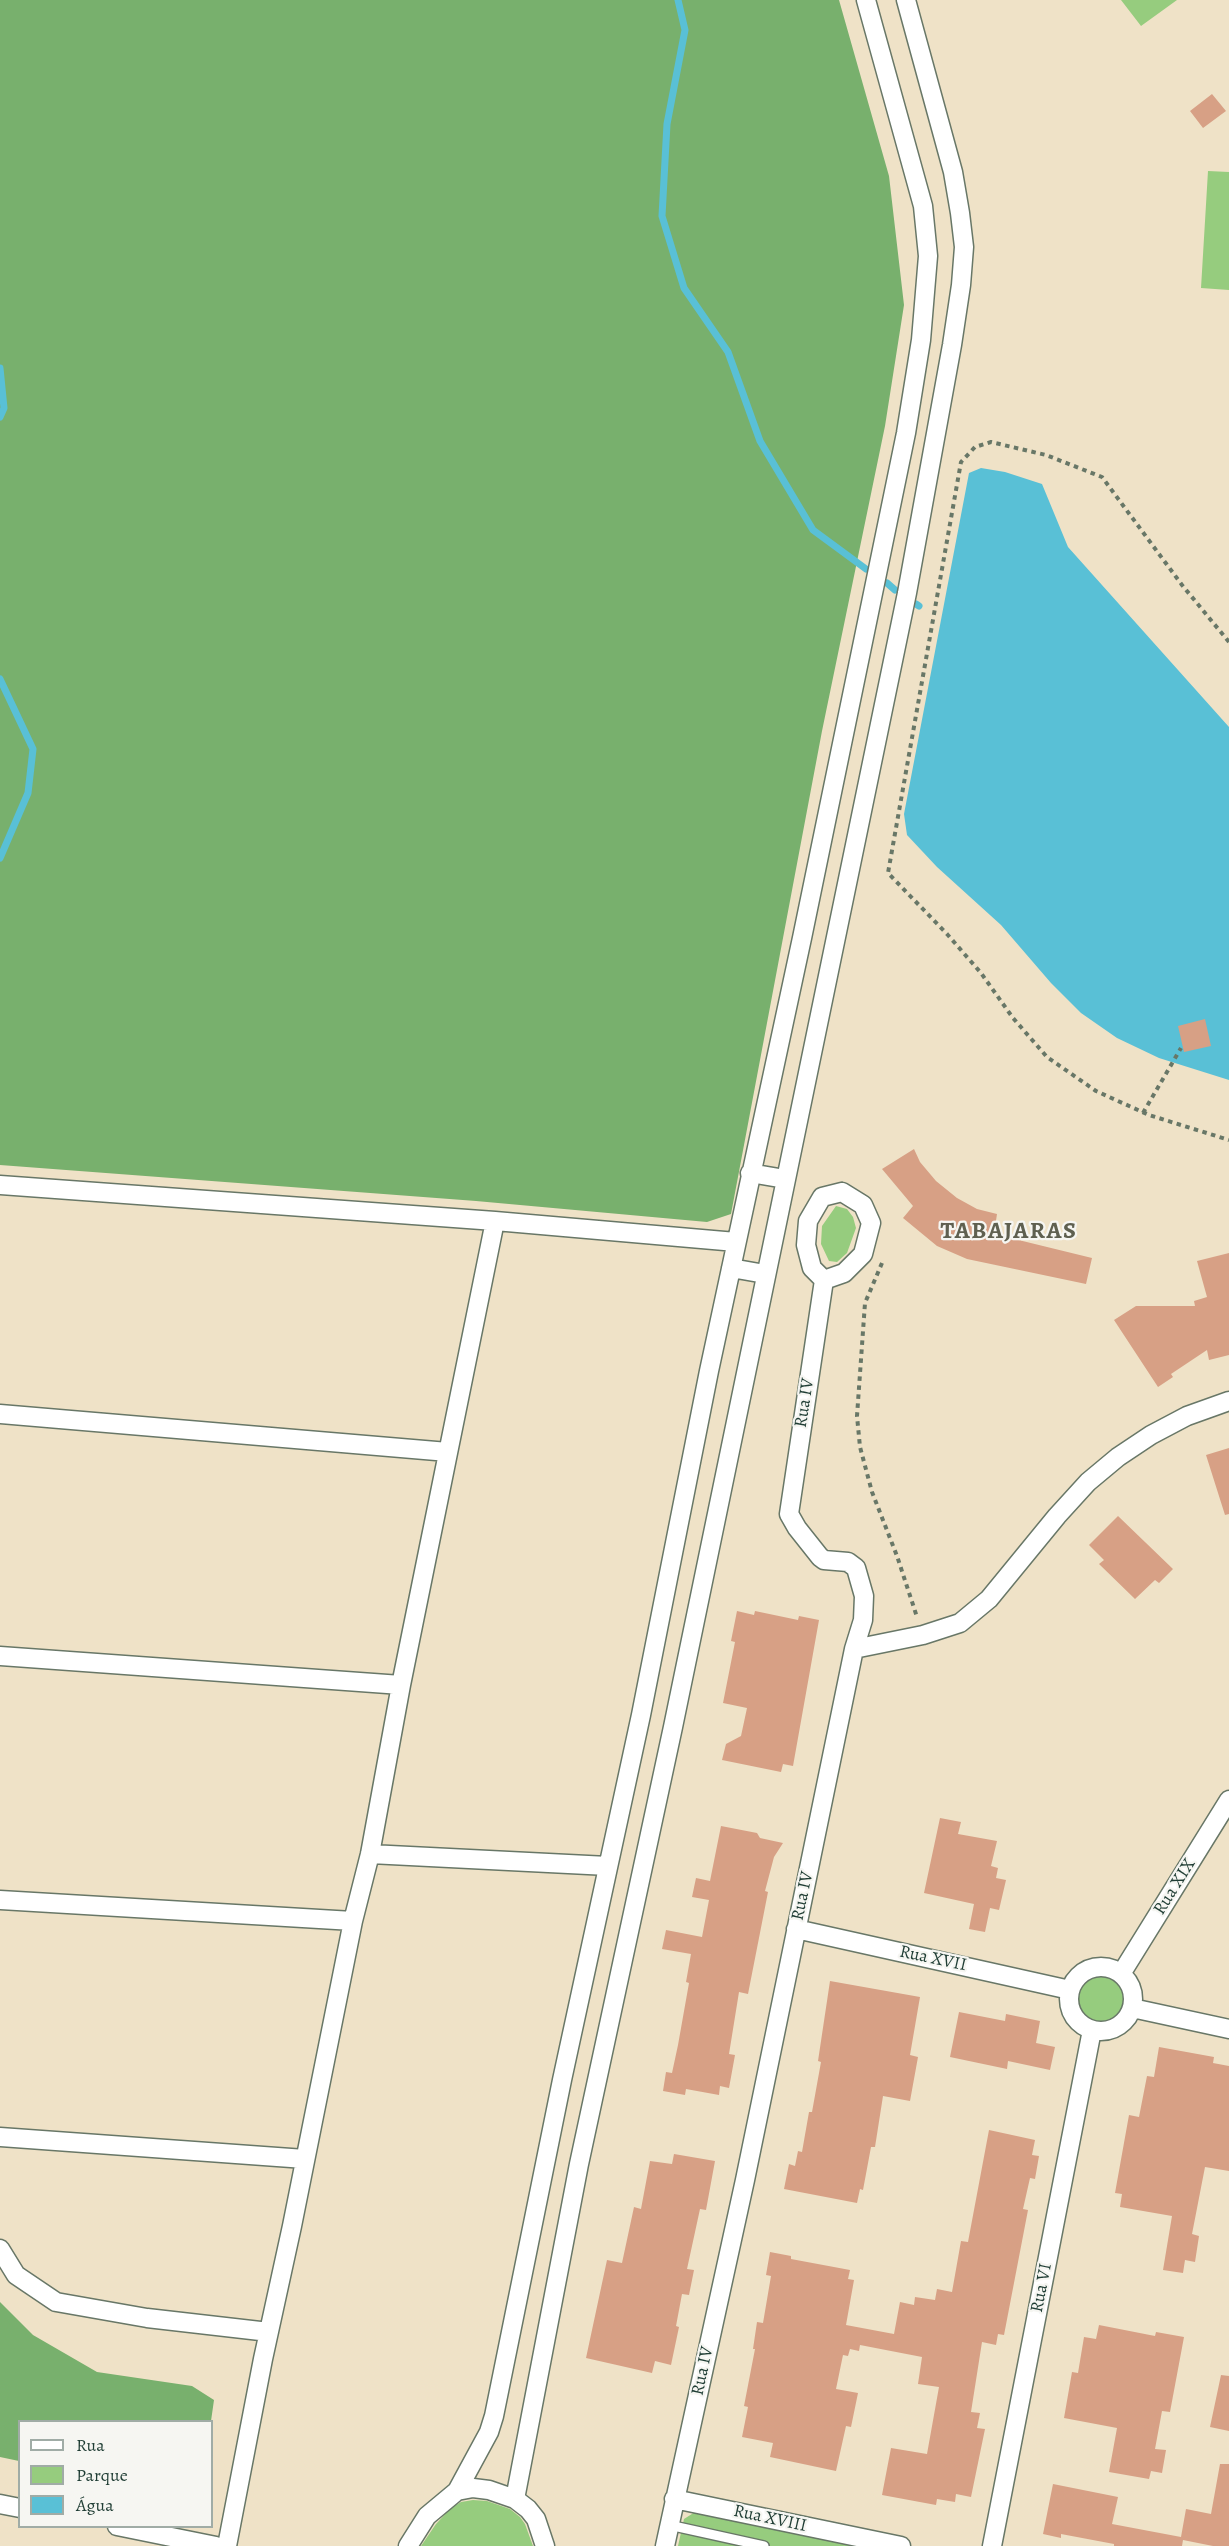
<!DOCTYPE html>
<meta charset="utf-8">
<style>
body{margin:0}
#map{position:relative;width:1229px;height:2546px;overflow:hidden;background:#efe2c7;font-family:Alegreya,serif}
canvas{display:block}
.legend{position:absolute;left:18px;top:2420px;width:195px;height:108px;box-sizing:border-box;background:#f6f6f2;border:2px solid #a0aca6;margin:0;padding:8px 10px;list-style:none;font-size:18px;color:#1f3d34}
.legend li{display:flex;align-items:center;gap:12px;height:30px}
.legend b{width:30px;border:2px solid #a0aca6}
</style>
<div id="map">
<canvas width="1229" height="2546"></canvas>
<ul class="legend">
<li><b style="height:8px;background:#fff"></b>Rua</li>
<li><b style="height:16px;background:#96cc7e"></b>Parque</li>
<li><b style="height:16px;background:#59c0d6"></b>Água</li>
</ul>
</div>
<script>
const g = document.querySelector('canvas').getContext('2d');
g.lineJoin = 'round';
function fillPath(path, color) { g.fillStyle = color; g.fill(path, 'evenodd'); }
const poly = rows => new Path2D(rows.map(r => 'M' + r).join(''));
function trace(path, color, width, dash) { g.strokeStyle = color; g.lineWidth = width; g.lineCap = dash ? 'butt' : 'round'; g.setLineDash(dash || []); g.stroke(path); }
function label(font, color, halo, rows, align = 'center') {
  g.font = font + ' Alegreya,serif'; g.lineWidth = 4.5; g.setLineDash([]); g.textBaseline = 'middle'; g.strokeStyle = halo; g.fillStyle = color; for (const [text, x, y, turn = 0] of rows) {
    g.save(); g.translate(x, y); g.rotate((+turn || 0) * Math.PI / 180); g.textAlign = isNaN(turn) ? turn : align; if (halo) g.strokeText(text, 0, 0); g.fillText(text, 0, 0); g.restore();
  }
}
fillPath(poly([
 [1121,0,1177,0,1141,26],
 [1208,171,1229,172,1229,290,1201,288],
 [836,1206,847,1209,853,1217,856,1228,847,1253,837,1262,829,1261,821,1244,822,1226],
 '1074 1999a27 27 0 1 1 54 0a27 27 0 1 1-54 0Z',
 [473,2500,487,2501,510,2509,520,2517,525,2524,533,2546,421,2546,436,2524,451,2508,461,2502],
 [695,2512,862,2546,678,2546,684,2519]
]), '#96cc7e');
fillPath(poly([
 [0,0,839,0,889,176,904,305,885,426,822,731,731,1214,707,1222,476,1201,0,1165],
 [0,2302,33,2335,97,2372,192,2386,214,2400,211,2421,20,2422,19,2461,0,2457]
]), '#78b06d');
fillPath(poly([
 [981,468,1005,472,1042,484,1068,547,1229,727,1229,1080,1159,1058,1117,1038,1081,1013,1051,983,1001,925,937,867,907,835,904,814,969,473]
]), '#59c0d6');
trace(poly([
 [678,0,685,30,667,124,662,216,684,288,728,352,760,441,813,530,866,569],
 [0,368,4,408,0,417],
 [887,583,895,590],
 [916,604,919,606],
 [0,679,33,749,28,793,0,858]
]), '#59c0d6', 7);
fillPath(poly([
 [1212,94,1226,111,1203,128,1190,111],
 [1205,1019,1211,1046,1184,1052,1178,1026],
 [914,1149,920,1162,936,1181,957,1198,977,1209,997,1214,994,1234,1092,1258,1086,1284,967,1259,937,1246,903,1218,913,1206,882,1169],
 [1229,1253,1229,1355,1209,1360,1207,1350,1171,1374,1173,1377,1158,1387,1114,1320,1136,1306,1195,1306,1194,1301,1207,1297,1197,1261],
 [1229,1448,1229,1514,1225,1515,1206,1455],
 [1118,1516,1173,1569,1159,1583,1155,1580,1135,1599,1099,1564,1104,1560,1089,1545],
 [737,1611,754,1615,755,1611,798,1620,799,1616,819,1620,793,1766,783,1764,781,1772,722,1760,726,1744,741,1736,747,1708,723,1703,735,1642,731,1641],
 [940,1818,961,1822,958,1834,997,1841,991,1866,998,1868,996,1878,1006,1880,999,1910,990,1908,985,1932,969,1929,974,1904,924,1893],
 [721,1826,757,1833,760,1838,783,1843,774,1857,765,1891,768,1892,748,1994,739,1992,729,2054,735,2055,729,2088,720,2086,719,2095,686,2089,685,2095,663,2091,666,2072,672,2073,678,2045,689,1983,686,1982,691,1954,662,1949,666,1930,702,1937,709,1900,692,1897,696,1878,710,1881],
 [830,1981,920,1997,910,2055,918,2057,910,2101,883,2096,875,2147,871,2147,863,2190,860,2189,857,2203,784,2189,789,2164,795,2166,798,2151,802,2152,809,2112,812,2112,821,2062,818,2061],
 [959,2012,1005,2021,1006,2014,1040,2021,1036,2043,1055,2047,1050,2070,1008,2061,1007,2069,950,2057],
 [1159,2047,1214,2057,1213,2063,1229,2066,1229,2171,1205,2167,1192,2234,1199,2236,1195,2262,1185,2260,1183,2273,1163,2270,1172,2216,1120,2207,1122,2194,1115,2193,1129,2115,1139,2117,1147,2076,1154,2077],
 [989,2130,1035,2140,1032,2155,1039,2156,1035,2179,1030,2178,1023,2209,1028,2210,1004,2335,998,2334,996,2345,982,2342,971,2412,980,2413,977,2428,985,2429,971,2497,956,2494,955,2502,937,2499,936,2505,882,2495,891,2448,927,2454,939,2387,918,2384,922,2357,860,2345,859,2351,850,2349,848,2356,843,2355,836,2389,858,2393,851,2427,846,2426,836,2471,770,2457,773,2443,742,2437,748,2407,744,2406,755,2349,753,2349,757,2322,763,2323,771,2276,766,2275,770,2252,791,2256,791,2259,850,2270,848,2279,854,2280,846,2325,894,2334,900,2302,914,2305,915,2297,935,2300,937,2289,952,2292,961,2241,968,2242],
 [674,2154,715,2161,706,2210,700,2209,687,2269,694,2270,689,2295,682,2294,676,2326,679,2327,671,2365,655,2361,652,2373,586,2358,607,2260,622,2263,634,2207,641,2209,650,2161,672,2164],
 [1099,2325,1155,2336,1156,2332,1184,2337,1170,2412,1162,2411,1155,2449,1166,2450,1162,2473,1151,2471,1149,2479,1109,2472,1117,2428,1064,2418,1072,2372,1078,2373,1084,2337,1096,2339],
 [1221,2375,1229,2376,1229,2431,1210,2427],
 [1220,2464,1229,2464,1229,2546,1213,2546,1183,2540,1182,2546,1114,2546,1114,2544,1061,2534,1061,2538,1043,2534,1053,2484,1118,2497,1112,2524,1181,2537,1186,2509,1211,2514]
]), '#d7a085');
const service = poly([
 [669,2525,764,2546]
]);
const minor = poly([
 [750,1173,785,1179],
 [0,1185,495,1221,736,1242],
 [842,1192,863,1205,871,1223,863,1254,844,1273,824,1280,812,1268,806,1245,808,1221,822,1197,842,1192],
 [731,1268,765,1274],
 [0,1414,448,1452],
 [854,1649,923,1635,960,1623,989,1599,1057,1516,1088,1482,1118,1457,1151,1435,1187,1416,1229,1401],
 [0,1656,401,1685],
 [370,1854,608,1866],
 [0,1900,353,1921],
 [796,1929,1070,1990],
 '1069 1999a32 32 0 1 1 64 0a32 32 0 1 1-64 0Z',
 [1121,1974,1229,1800],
 [1132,2008,1229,2029],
 [0,2137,305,2159],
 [0,2249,16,2275,56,2302,147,2318,269,2332],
 [457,2491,473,2488,489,2490,515,2499,528,2509,536,2519,545,2546],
 [515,2499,579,2164,673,1727,907,593,952,345,961,285,964,247,960,213,953,172,906,0],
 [674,2499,901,2546],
 [0,2504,20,2508],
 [117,2526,216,2546],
 [227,2546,263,2359,292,2226,353,1921,370,1854,401,1685,495,1221],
 [408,2546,427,2516,457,2491,489,2432,494,2416,562,2080,641,1715,709,1371,802,938,906,433,921,340,928,256,923,206,866,0],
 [665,2546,745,2180,854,1649,863,1620,864,1596,856,1568,848,1562,824,1560,820,1557,797,1528,789,1514,824,1280],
 [992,2546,1092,2030]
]);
trace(service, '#687767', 12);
trace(minor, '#687767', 21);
trace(poly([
 [1229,642,1182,585,1102,477,1046,455,991,442,975,447,961,462,888,873,947,934,981,973,1013,1018,1047,1057,1096,1091,1149,1115,1229,1140],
 [1143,1113,1181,1048],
 [882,1263,865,1303,857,1416,860,1447,872,1492,897,1556,917,1617]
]), '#687767', 4, [4.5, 4.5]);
trace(service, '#fff', 9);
trace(minor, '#fff', 18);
label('18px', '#1f3d34', '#f6f6f2', [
 ["Rua IV",805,1403,-81],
 ["Rua XIX",1175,1887,-58],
 ["Rua IV",803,1896,-78],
 ["Rua XVII",933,1959,12],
 ["Rua VI",1042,2288,-79],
 ["Rua IV",703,2371,-78],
 ["Rua XVIII",770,2519,12]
]);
g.letterSpacing = '1.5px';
label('bold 24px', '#5f6050', '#f6f6f2', [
 ["TABAJARAS",1009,1232]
]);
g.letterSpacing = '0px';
</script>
